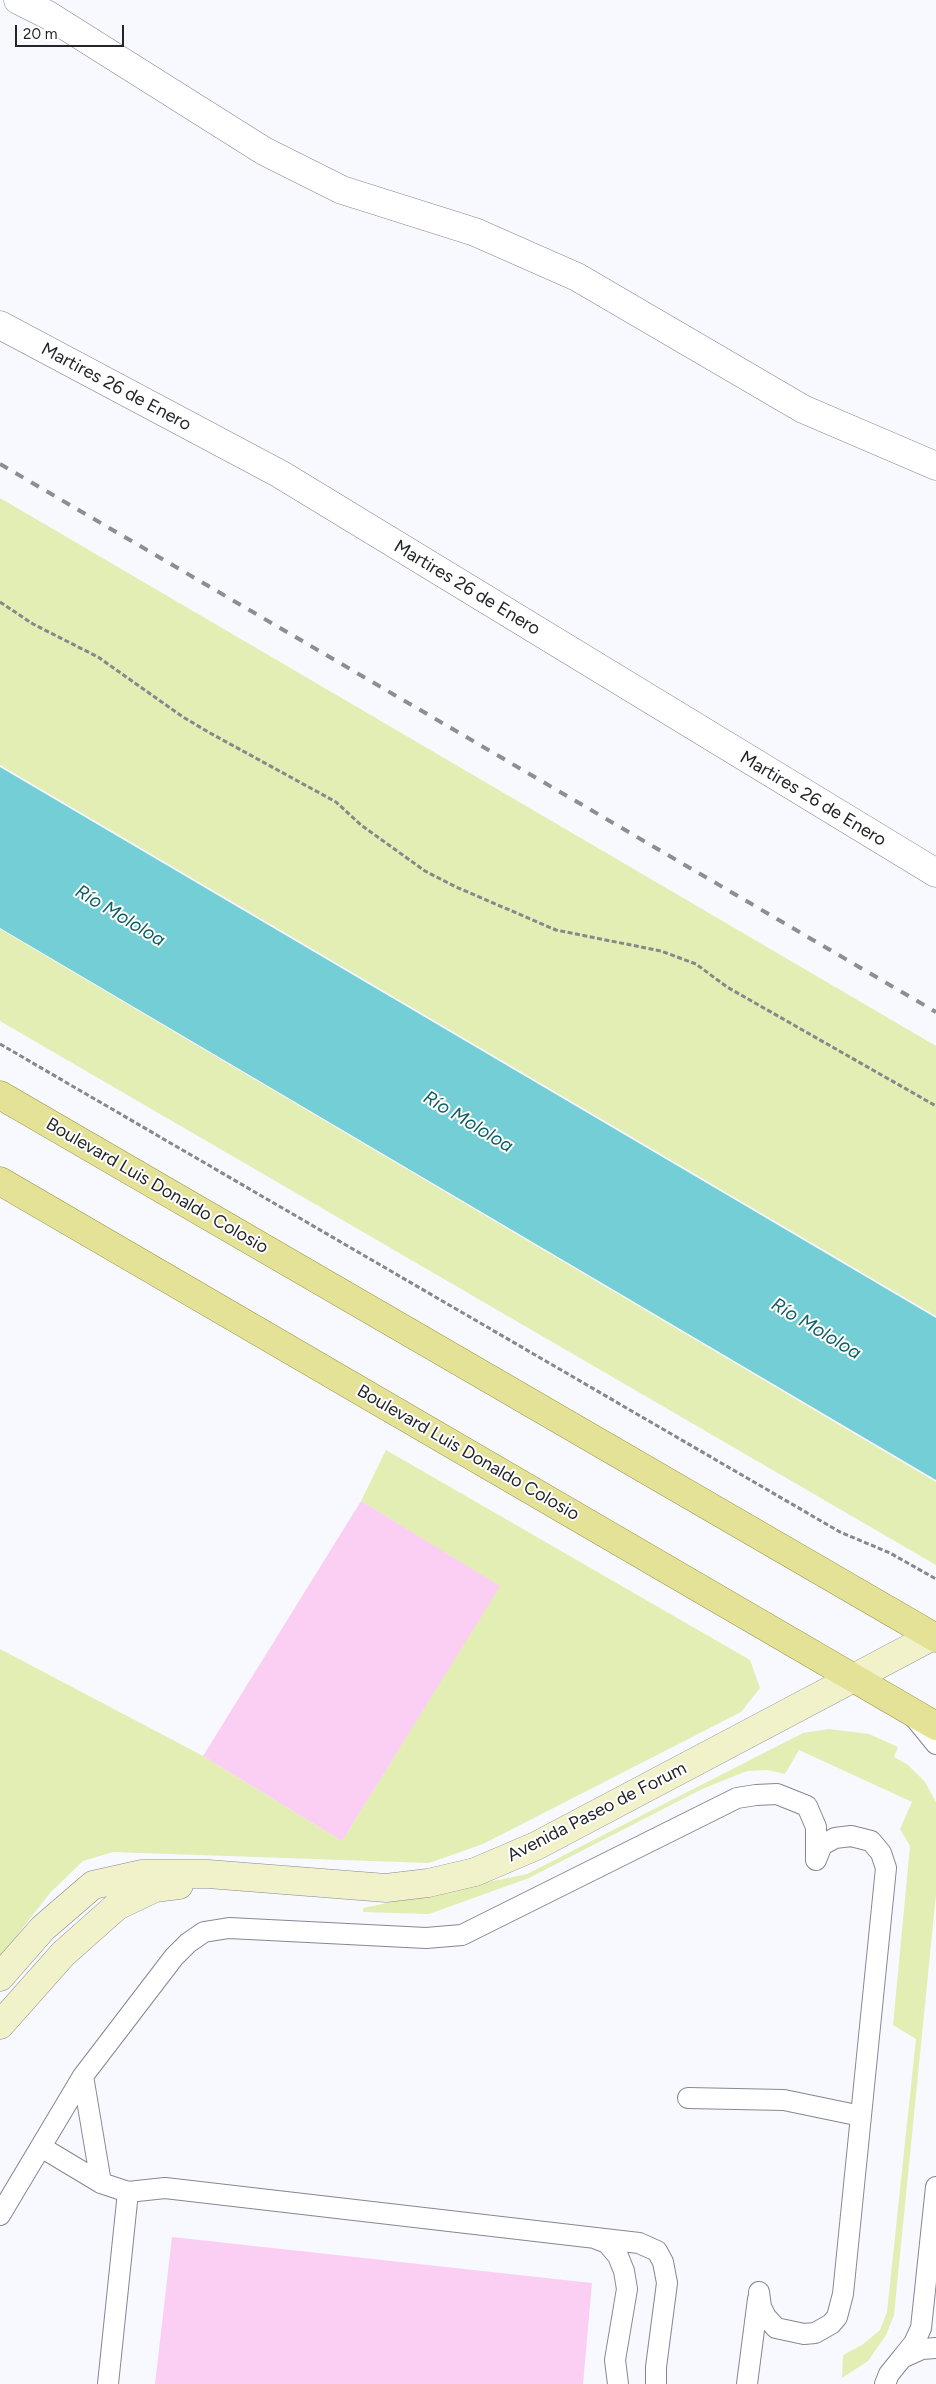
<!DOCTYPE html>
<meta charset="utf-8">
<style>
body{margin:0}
#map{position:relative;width:936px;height:2384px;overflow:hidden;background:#f7f9fe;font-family:Figtree,sans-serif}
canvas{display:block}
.scale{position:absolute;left:15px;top:25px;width:109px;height:22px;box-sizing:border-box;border:2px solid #232529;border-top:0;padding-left:6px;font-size:15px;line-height:18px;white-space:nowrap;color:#232529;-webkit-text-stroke:4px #fff;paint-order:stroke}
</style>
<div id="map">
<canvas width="936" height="2384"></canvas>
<div class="scale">20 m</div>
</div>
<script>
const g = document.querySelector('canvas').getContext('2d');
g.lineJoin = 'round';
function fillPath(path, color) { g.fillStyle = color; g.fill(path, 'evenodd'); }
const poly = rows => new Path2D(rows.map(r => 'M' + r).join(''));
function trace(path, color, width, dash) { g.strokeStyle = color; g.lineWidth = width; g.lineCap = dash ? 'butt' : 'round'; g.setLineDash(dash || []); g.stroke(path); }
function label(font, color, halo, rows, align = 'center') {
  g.font = font + ' Figtree,sans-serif'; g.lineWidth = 4; g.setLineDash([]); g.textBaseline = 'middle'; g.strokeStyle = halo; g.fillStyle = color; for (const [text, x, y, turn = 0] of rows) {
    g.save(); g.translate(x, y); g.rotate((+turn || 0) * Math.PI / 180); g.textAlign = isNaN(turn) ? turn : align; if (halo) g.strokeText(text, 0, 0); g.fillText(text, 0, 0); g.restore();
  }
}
fillPath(poly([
 [0,498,936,1046,936,1316,0,765],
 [0,929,936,1482,936,1565,0,1021],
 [386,1450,750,1660,760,1688,741,1712,483,1844,429,1863,113,1852,83,1861,50,1893,0,1957,0,1649,203,1756,342,1841,499,1586,361,1501],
 [829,1729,869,1734,898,1747,894,1757,908,1765,925,1782,936,1802,936,1894,894,2315,886,2335,868,2361,842,2378,843,2355,862,2345,880,2330,887,2312,916,2039,893,2025,910,1846,900,1829,912,1802,799,1750,785,1774,768,1770,747,1771,702,1789,529,1878,429,1914,363,1912,363,1908,527,1874,803,1733]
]), '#e2eeb3');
fillPath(poly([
 [0,767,936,1318,936,1480,0,928]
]), '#73ced6');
fillPath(poly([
 [361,1501,500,1586,342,1841,203,1756],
 [172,2237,592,2283,583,2384,155,2384]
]), '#fbcef4');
const lane = poly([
 [914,1717,936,1744],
 [83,2076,101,2183],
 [688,2098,784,2100,861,2116],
 [41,2147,101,2183,128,2192],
 [0,2215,83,2076,174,1957,188,1943,204,1932,229,1928,426,1938,462,1935,737,1798,756,1795,777,1794,807,1806,816,1827,816,1860],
 [594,2238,607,2243,618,2256,624,2271,627,2289,615,2360,618,2384],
 [759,2292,761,2307,766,2317,776,2328,804,2334,815,2333,831,2324,837,2317,843,2294,886,1868,881,1853,871,1841,851,1836,835,1838,822,1845,816,1860],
 [902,2358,914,2343,921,2328,936,2187],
 [108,2384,128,2192,165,2188,639,2243,657,2251,663,2262,667,2283,656,2367,656,2384],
 [747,2384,758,2299],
 [885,2384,889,2374,902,2358,922,2349,936,2348]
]);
const street = poly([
 [18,0,48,15,264,151,342,190,475,232,577,277,803,409,936,466],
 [0,325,280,474,936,873]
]);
const secondary = poly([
 [0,1977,43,1928,93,1885,142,1874,208,1874,386,1888,428,1883,475,1872,536,1846,933,1636],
 [0,2025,63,1954,117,1906,155,1888,179,1885]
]);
const primary = poly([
 [0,1095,936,1638],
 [0,1181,936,1726]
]);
trace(lane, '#858893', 22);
trace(street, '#858893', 29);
trace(secondary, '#858893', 29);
trace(primary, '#949442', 29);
trace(poly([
 [0,602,33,624,98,657,183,717,210,733,336,802,361,825,425,871,456,887,556,930,661,951,696,964,727,987,936,1106],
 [0,1044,840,1532,890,1553,936,1579]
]), '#86888c', 3, [5, 2.5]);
trace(lane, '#fff', 20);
trace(street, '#fff', 28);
trace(secondary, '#f1f1ca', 28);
trace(primary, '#e3e296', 28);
trace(poly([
 [0,464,936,1012]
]), '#8c8e92', 4, [9, 9]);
label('18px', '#232529', '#fff', [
 ["Martires 26 de Enero",116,387,28],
 ["Martires 26 de Enero",467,588,31],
 ["Martires 26 de Enero",813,799,31],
 ["Boulevard Luis Donaldo Colosio",157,1186,30],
 ["Boulevard Luis Donaldo Colosio",468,1453,30],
 ["Avenida Paseo de Forum",597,1812,-27]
]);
label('italic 19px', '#0f5e64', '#fff', [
 ["Río Mololoa",120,916,31],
 ["Río Mololoa",468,1122,31],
 ["Río Mololoa",816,1329,31]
]);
</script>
